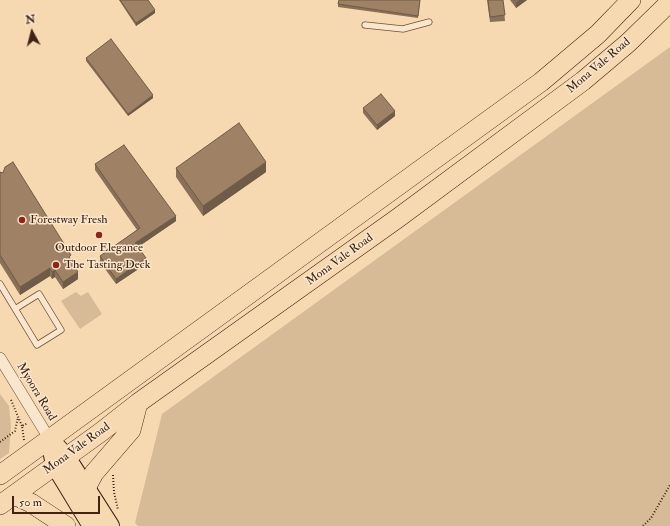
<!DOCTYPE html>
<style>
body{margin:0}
#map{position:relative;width:670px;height:526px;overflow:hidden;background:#f6d9b1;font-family:"IM FELL Double Pica",serif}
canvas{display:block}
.north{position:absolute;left:12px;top:12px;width:40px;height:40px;-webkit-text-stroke:3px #f9e6cc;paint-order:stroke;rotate:353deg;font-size:11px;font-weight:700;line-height:16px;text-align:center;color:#402313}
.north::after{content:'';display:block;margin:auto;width:14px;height:18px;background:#402313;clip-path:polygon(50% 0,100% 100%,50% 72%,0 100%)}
.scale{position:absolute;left:12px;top:496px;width:88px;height:18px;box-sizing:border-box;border:2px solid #402313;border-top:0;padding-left:5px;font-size:12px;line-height:14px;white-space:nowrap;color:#402313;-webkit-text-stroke:3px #f9e6cc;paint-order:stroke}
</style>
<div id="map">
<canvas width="670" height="526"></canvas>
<div class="north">N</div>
<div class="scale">50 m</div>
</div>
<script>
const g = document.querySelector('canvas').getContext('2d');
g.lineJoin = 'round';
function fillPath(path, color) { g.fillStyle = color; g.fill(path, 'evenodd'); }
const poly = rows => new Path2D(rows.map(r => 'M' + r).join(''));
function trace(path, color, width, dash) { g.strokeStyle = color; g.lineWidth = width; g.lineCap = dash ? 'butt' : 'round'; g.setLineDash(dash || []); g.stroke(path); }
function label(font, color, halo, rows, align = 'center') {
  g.font = font + ' "IM FELL Double Pica",serif'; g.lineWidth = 3; g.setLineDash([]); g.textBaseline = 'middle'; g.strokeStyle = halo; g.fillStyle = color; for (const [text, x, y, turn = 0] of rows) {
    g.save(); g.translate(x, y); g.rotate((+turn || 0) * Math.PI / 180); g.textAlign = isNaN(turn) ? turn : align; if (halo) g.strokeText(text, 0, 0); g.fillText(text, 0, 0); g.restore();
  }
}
fillPath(poly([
 [670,47,670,526,138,526,135,523,162,414],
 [76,292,81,296,88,292,102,314,80,329,61,301],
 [0,394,9,406,11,426,9,453,0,459]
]), '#d7ba96');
const service = poly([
 [365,25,403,29,429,22],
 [0,284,37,345,61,330,39,294,15,309]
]);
const minor = poly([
 [0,358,50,440]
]);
const primary = poly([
 [50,440,66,457,110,526],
 [52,450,55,465,92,526]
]);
const trunk = poly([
 [0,475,541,82,598,34,631,0],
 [86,488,94,473,131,430,138,403],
 [14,495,31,503,66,526],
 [0,505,101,432,138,403,398,218,583,81,628,43,670,2]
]);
trace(service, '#6e503a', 7);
trace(minor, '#6e503a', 12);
trace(primary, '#402313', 20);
trace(trunk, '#402313', 20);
trace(poly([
 [11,400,22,426],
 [24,440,22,426,28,423],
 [0,442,15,431,18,417],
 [113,475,114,492,118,510],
 [643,526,651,518,670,485]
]), '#402313', 2, [1, 2]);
trace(service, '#f9e6cc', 5.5);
trace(minor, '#f9e6cc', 11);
trace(primary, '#f6d9b1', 18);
trace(trunk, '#f6d9b1', 19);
fillPath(poly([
 [119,0,148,0,155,13,136,26],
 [420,0,418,18,338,7,338,4],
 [487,0,503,0,505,21,490,22],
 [510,0,527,0,516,8],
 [86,58,153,98,128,116,86,61],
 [363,108,395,116,377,130,363,113],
 [95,164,176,221,138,247,146,264,116,284,100,262,100,256,137,230,95,170],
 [176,168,266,172,203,216,176,177],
 [0,172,71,261,78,279,63,289,55,277,52,279,50,276,20,295,0,263]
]), '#897057');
fillPath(poly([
 [520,0,527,0,516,8,516,3],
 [155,10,155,13,136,26,136,23],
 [153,95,153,98,128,116,128,114],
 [395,111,395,116,377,130,377,125],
 [266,162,266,172,203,216,203,206],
 [176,216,176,221,135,249,135,243],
 [146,258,146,264,116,284,116,279],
 [50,268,50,276,20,295,20,287],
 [55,270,55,277,52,279,52,272],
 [78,272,78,279,63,289,63,282]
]), '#6f5b47');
const building = poly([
 [120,0,148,0,155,10,136,23,120,0],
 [339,0,420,0,418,16,338,4,339,0],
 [488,0,503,0,505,15,490,17,488,0],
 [514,0,520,0,516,3,514,0],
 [111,39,153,95,128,114,86,58,111,39],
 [381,94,395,111,377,125,363,108,381,94],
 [239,123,266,162,203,206,176,168,239,123],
 [124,145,176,216,135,243,146,258,116,279,100,256,140,228,95,164,124,145],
 [13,162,71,255,69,257,78,272,63,282,55,270,52,272,50,268,20,287,0,255,0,172,3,173,5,167,13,162]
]);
fillPath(building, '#9f8265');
trace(building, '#6f5b47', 1);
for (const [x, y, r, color] of [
 [22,220,4,"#8f2418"],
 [99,235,4,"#8f2418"],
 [56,265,4,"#8f2418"]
]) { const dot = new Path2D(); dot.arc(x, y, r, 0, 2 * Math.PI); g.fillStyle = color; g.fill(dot); trace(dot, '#f9e6cc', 1.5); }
label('12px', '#402313', '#f9e6cc', [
 ["Mona Vale Road",599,66,-40],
 ["Mona Vale Road",340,260,-36],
 ["Myoora Road",36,392,59],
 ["Mona Vale Road",77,449,-36]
]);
label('12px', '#402313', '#f9e6cc', [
 ["Forestway Fresh",30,220],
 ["Outdoor Elegance",99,248,"center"],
 ["The Tasting Deck",64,265]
], 'left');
</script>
